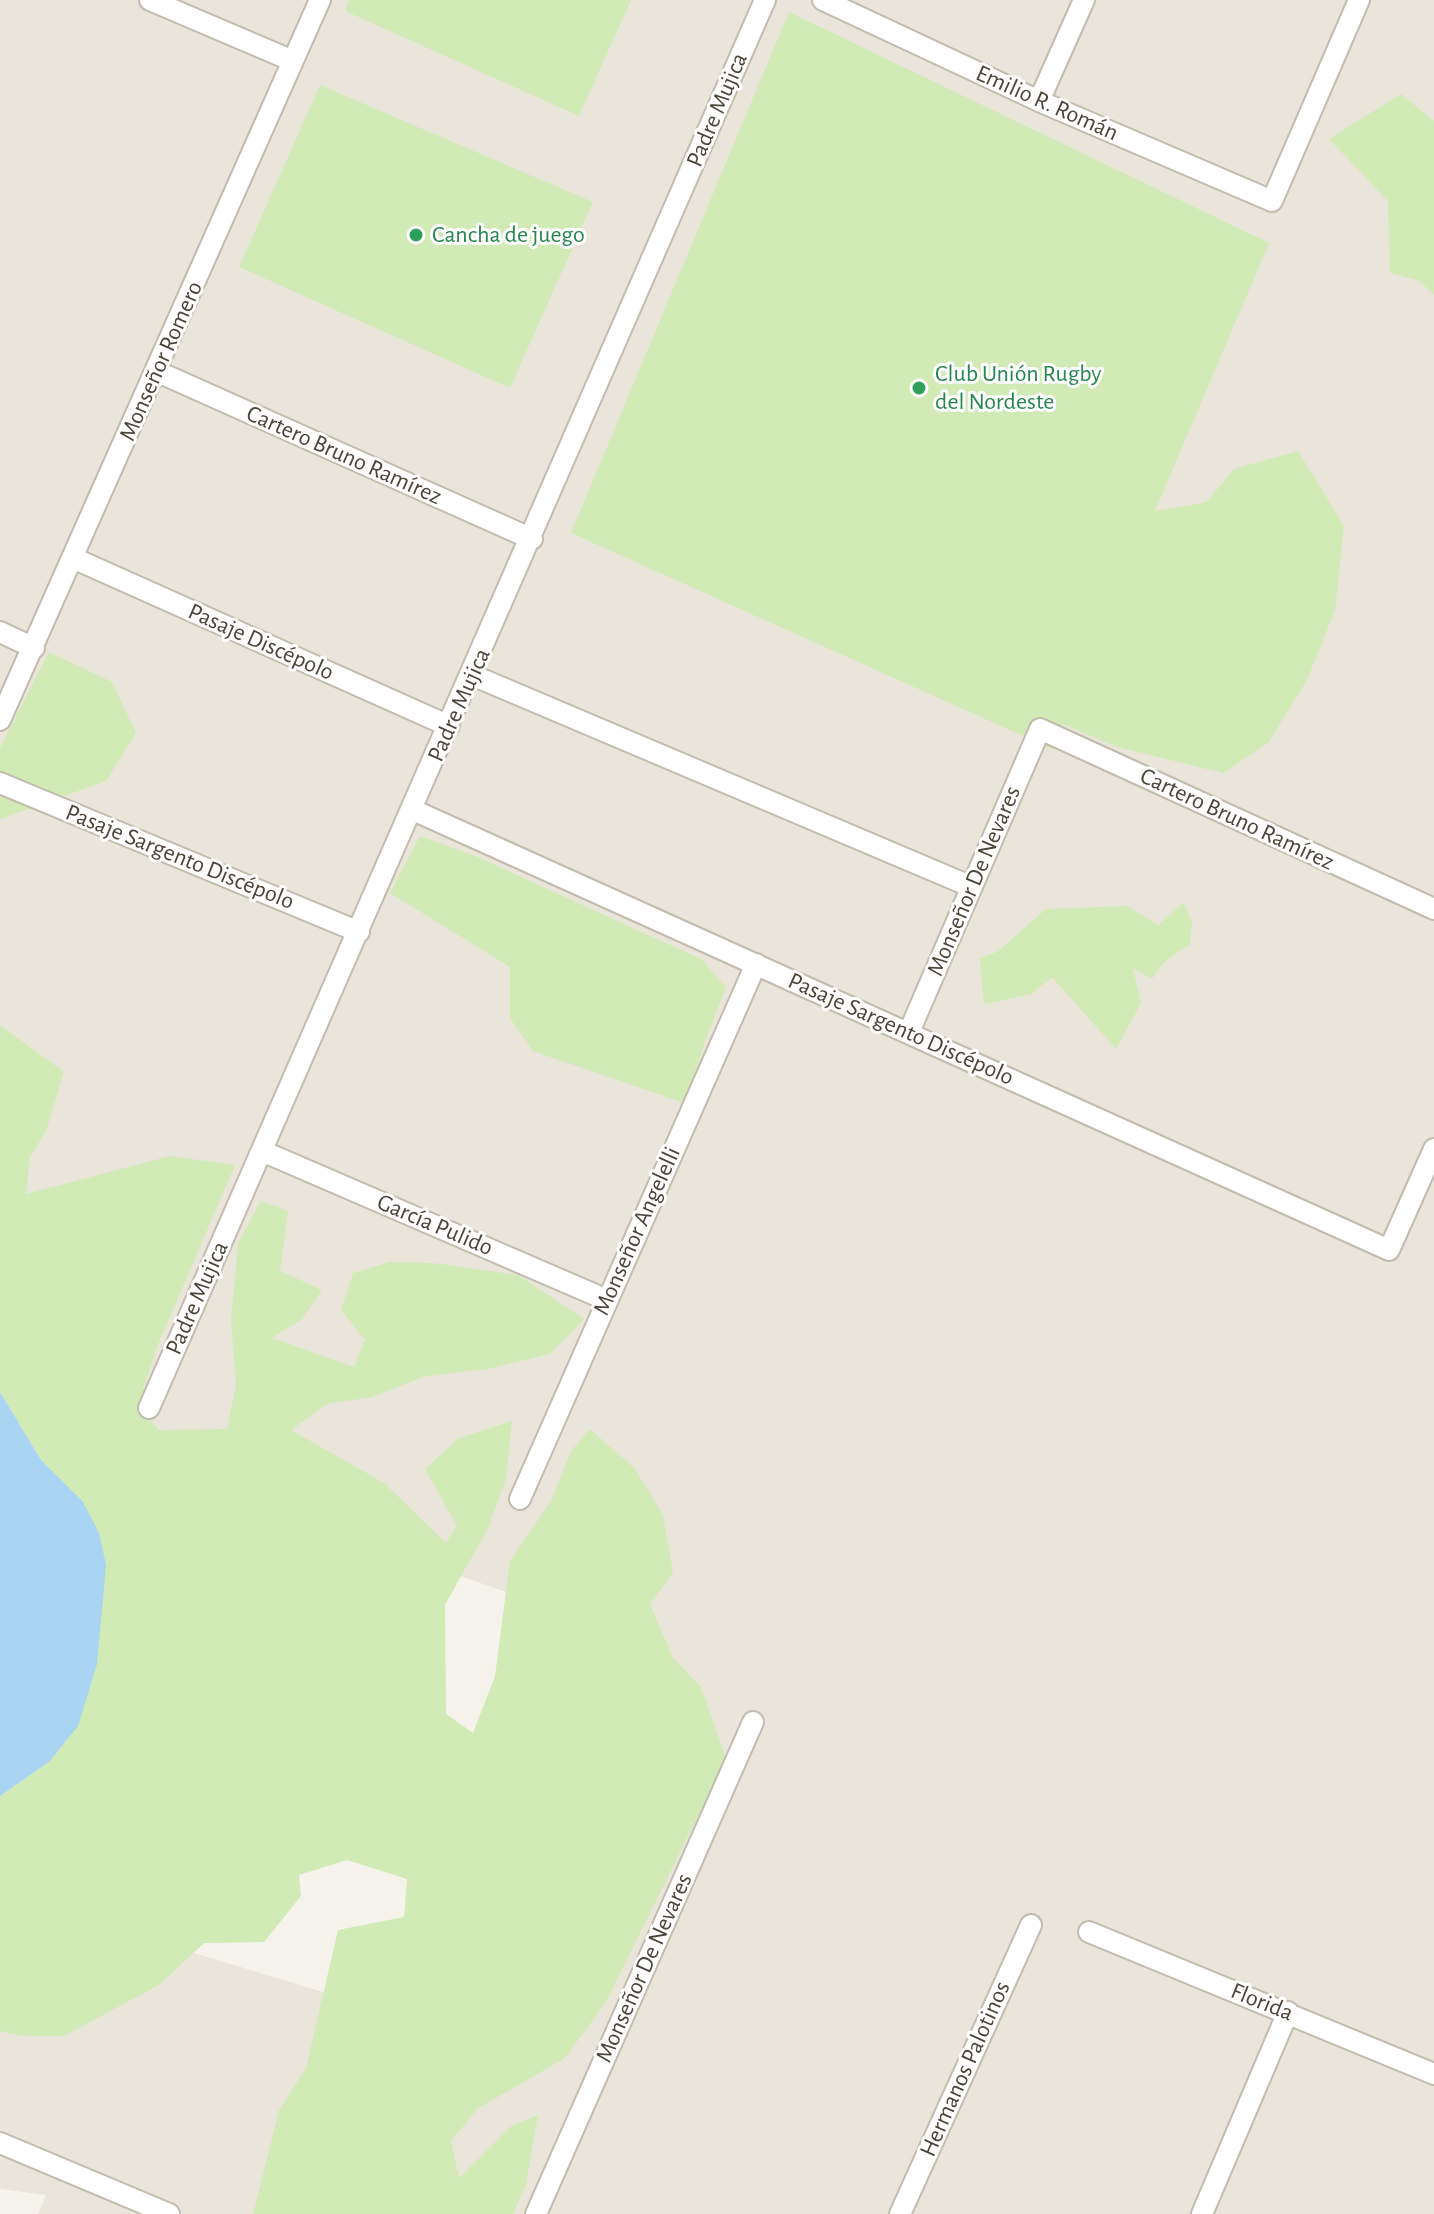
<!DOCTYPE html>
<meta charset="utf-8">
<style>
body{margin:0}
canvas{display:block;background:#f6f3ec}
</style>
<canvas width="1434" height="2214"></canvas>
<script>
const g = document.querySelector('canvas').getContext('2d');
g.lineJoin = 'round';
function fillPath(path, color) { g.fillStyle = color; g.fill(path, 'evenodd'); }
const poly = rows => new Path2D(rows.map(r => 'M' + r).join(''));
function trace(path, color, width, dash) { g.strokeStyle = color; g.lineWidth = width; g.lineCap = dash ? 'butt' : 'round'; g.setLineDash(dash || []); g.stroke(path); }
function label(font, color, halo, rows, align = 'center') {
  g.font = font + ' "Alegreya Sans",sans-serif'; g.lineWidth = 6; g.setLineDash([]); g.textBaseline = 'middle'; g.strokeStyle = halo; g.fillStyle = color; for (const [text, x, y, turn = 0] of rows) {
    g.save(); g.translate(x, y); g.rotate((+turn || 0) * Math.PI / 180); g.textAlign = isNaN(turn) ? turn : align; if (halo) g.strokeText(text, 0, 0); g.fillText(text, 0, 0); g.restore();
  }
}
fillPath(poly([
 [0,0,1434,0,1434,2214,38,2214,46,2195,0,2189,0,1934,126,1932,483,2041,614,1630,193,1482,0,1324]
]), '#eae5da');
fillPath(poly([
 [349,0,631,0,579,116,345,11],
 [789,12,1269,243,1155,511,1207,502,1234,469,1298,451,1344,526,1335,610,1307,680,1268,743,1223,773,1117,747,1063,724,1052,749,571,533],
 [320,85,593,202,510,388,239,267],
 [1401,94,1434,121,1434,295,1420,281,1390,273,1388,201,1329,139],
 [49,652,112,682,136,733,106,781,0,819,0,748],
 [420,836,473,855,701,959,726,987,703,1047,687,1104,533,1051,510,1018,510,967,390,893],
 [1183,903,1192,921,1190,944,1164,962,1152,979,1133,969,1141,1003,1116,1049,1052,977,1032,994,984,1004,980,958,997,952,1046,909,1127,906,1158,925],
 [0,1025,64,1072,46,1131,30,1157,26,1194,170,1156,235,1165,157,1347,138,1406,159,1430,227,1429,236,1386,231,1319,238,1243,261,1201,288,1211,280,1271,322,1290,302,1319,272,1338,354,1367,365,1340,341,1310,353,1273,390,1262,433,1263,518,1275,584,1319,550,1354,487,1369,426,1376,372,1397,327,1404,291,1430,384,1483,446,1543,457,1526,425,1469,459,1438,512,1421,506,1479,488,1528,445,1605,446,1714,473,1733,495,1676,510,1561,551,1501,571,1451,590,1429,635,1469,663,1515,673,1573,650,1604,673,1658,701,1687,726,1759,606,2002,565,2058,477,2109,451,2141,459,2178,511,2126,538,2115,526,2185,513,2214,253,2214,279,2110,306,2068,338,1930,404,1917,407,1879,347,1860,299,1875,301,1896,264,1942,204,1943,159,1985,64,2036,23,2036,0,2031,0,1796,49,1762,61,1481,41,1460,0,1392]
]), '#d2eab5');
fillPath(poly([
 [0,1392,41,1460,83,1502,99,1533,106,1565,97,1664,78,1726,49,1762,0,1796]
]), '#a9d4f2');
const minor = poly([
 [150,0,293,61],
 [823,0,1039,101,1272,201,1359,0],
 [1039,101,1084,0],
 [156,371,532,539],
 [73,558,449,726],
 [0,632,34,648],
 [472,675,972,887],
 [0,720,320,0],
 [0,783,359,932],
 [413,810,1389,1250,1434,1149],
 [909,1032,1040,729,1434,909],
 [262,1151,607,1300],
 [149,1408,765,0],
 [520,1499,756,964],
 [1089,1932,1434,2074],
 [0,2143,169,2214],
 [536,2214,753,1722],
 [900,2214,1031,1925],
 [1202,2214,1288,2012]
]);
trace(minor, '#c2bbae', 24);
trace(minor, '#fff', 20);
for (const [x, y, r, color] of [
 [416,235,8,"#2e9e5b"],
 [919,388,8,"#2e9e5b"]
]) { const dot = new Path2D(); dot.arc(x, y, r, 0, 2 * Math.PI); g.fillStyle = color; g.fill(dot); trace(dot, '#fff', 3); }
label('24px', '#4b4439', '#fff', [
 ["Emilio R. Román",1047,103,24],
 ["Padre Mujica",717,110,-67],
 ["Monseñor Romero",161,361,-66],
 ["Cartero Bruno Ramírez",344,455,24],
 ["Pasaje Discépolo",261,642,24],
 ["Padre Mujica",459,705,-66],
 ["Cartero Bruno Ramírez",1237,819,25],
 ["Pasaje Sargento Discépolo",180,857,22],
 ["Monseñor De Nevares",974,881,-67],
 ["Pasaje Sargento Discépolo",901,1029,24],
 ["García Pulido",435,1225,23],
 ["Monseñor Angelelli",637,1231,-66],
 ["Padre Mujica",197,1298,-66],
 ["Monseñor De Nevares",644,1968,-66],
 ["Florida",1262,2002,22],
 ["Hermanos Palotinos",965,2069,-66]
]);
label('24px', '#27864d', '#fff', [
 ["Cancha de juego",432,235],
 ["Club Unión Rugby",935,374],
 ["del Nordeste",935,402]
], 'left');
</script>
